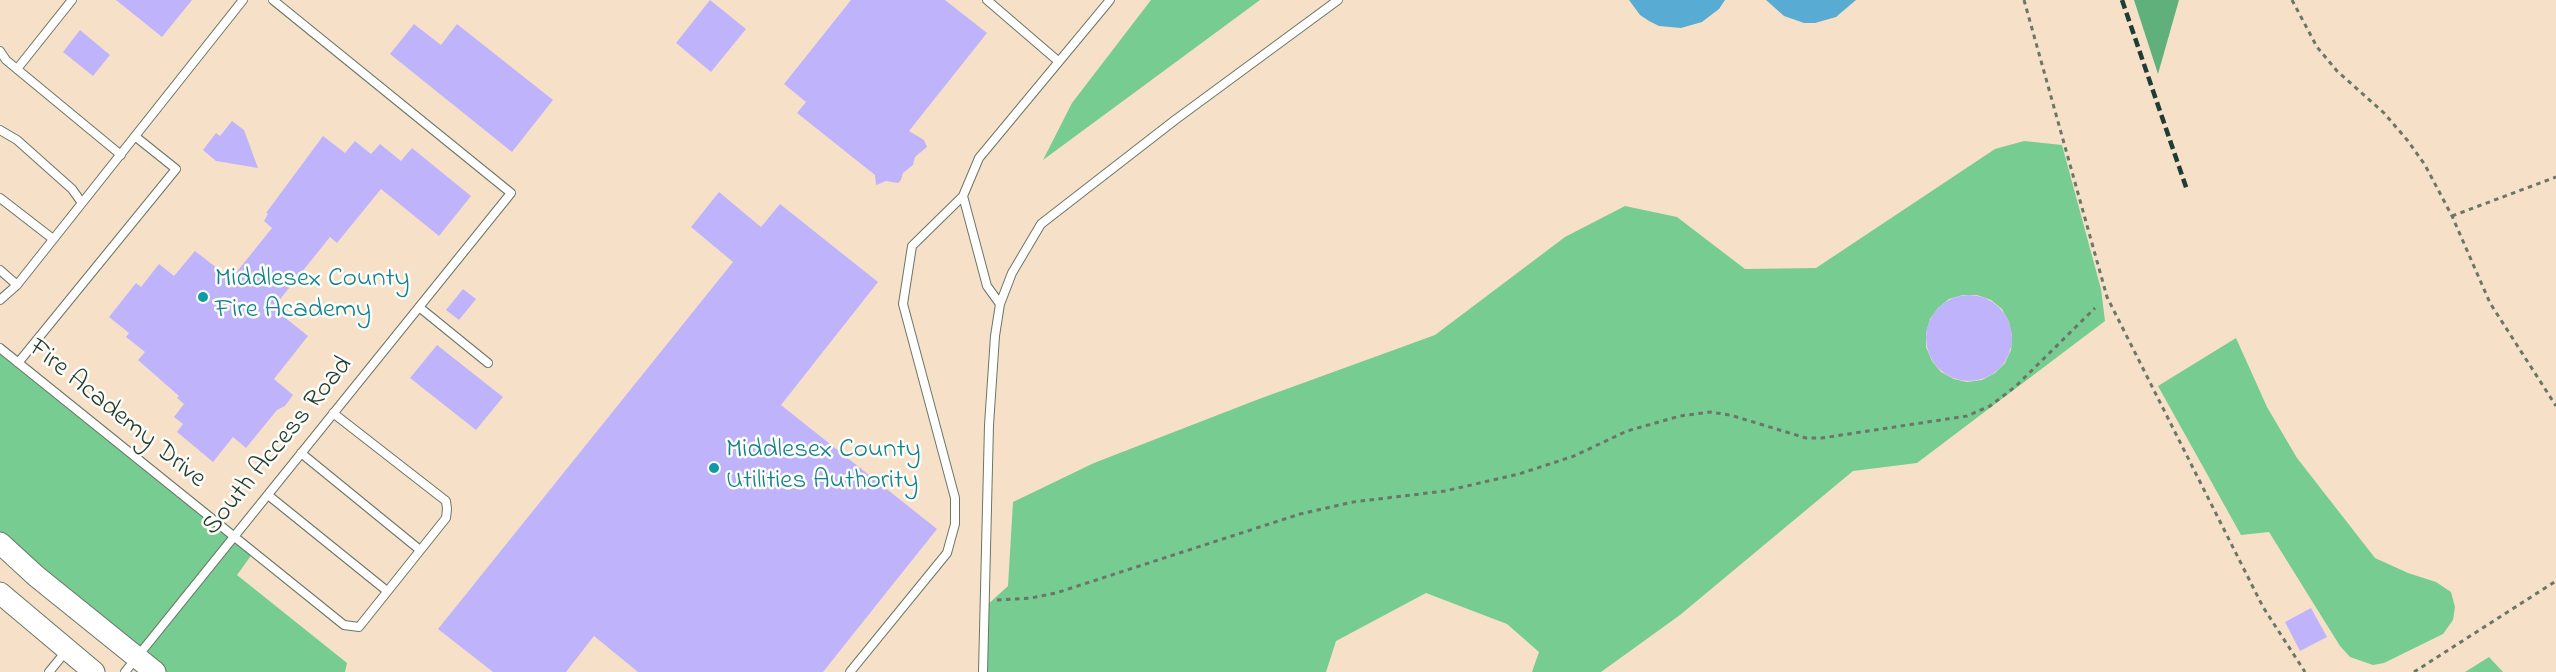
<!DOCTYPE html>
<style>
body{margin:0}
canvas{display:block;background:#f6e1c8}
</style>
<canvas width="2556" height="672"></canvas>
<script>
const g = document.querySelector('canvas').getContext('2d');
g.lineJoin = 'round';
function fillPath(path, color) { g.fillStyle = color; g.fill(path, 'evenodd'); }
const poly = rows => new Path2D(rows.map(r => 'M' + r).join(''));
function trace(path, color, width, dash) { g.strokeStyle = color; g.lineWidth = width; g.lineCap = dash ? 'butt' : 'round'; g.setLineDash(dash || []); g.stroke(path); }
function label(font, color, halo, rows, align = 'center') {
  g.font = font + ' "Indie Flower",sans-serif'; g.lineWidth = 5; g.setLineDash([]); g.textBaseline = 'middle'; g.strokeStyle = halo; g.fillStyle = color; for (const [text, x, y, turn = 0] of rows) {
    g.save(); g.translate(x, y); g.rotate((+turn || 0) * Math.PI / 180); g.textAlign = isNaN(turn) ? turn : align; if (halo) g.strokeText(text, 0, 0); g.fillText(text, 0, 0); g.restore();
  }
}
fillPath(poly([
 [1151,0,1260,0,1043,160,1072,103],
 [2024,141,2062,145,2101,289,2105,321,1917,463,1853,471,1680,615,1601,672,1532,672,1539,652,1507,624,1426,593,1336,641,1326,672,983,672,985,607,1008,586,1013,502,1094,463,1259,399,1435,335,1565,237,1625,206,1677,217,1745,269,1816,268,1995,149],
 [1963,295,1977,295,1991,300,2002,309,2009,322,2012,336,2011,350,2005,363,1995,373,1982,380,1967,382,1954,379,1941,372,1932,361,1926,347,1926,333,1930,319,1938,308,1949,299],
 [2236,338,2267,407,2297,458,2375,558,2408,573,2436,582,2451,592,2455,607,2453,620,2443,634,2384,663,2373,665,2350,657,2340,646,2269,532,2241,535,2158,386],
 [0,348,253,553,237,575,347,663,345,672,155,672,0,543],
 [2489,657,2503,672,2465,672]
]), '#76cc91');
fillPath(poly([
 [2134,0,2179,0,2158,74]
]), '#60b07b');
fillPath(poly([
 [1629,0,1725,0,1719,9,1702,22,1681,28,1659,26,1649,21,1640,15],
 [1766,0,1856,0,1836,17,1815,23,1804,23,1784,16]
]), '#58acd4');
fillPath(poly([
 [116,0,192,0,162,37],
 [710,0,746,29,711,72,676,43],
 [851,0,945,0,987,33,909,131,924,140,927,147,915,157,913,165,903,173,901,180,898,183,886,181,876,185,875,175,797,113,806,102,784,84],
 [414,24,441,45,457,24,553,100,512,152,390,54],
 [80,30,110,55,93,76,63,52],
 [232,121,244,130,258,168,216,161,203,150,216,133,220,136],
 [323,136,345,153,355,141,371,154,380,144,401,161,412,148,471,196,439,236,381,189,337,243,330,237,273,308,308,336,274,379,293,395,285,406,277,410,246,448,233,437,213,462,177,432,183,424,174,417,184,404,177,398,179,396,138,360,145,352,126,337,129,333,109,317,136,283,141,287,159,264,174,276,195,251,231,279,272,228,264,221,268,214,266,213],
 [719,192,761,227,780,204,878,282,781,405,937,529,823,672,638,672,594,636,566,672,493,672,438,629,733,262,691,227],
 [463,289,476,299,459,320,446,310],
 '1926 338a43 43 0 1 1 86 0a43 43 0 1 1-86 0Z',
 [437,345,503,397,476,430,410,378],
 [2311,608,2327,637,2300,651,2285,622]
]), '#bfb4fb');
const lane = poly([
 [987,0,1058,61],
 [0,51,6,60,121,155],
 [17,69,72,0],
 [0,130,17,140,72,189,82,203],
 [0,198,53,239],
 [0,270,17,285],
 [0,300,17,285,243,0],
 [1000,304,987,286,963,196,979,158,1110,0],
 [419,307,488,363],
 [0,348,344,625,359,627,446,518,447,509,446,501,333,413],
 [18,363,176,169,136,137],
 [301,453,420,550],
 [268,495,387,591],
 [49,672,67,650],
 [125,672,511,193,273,0],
 [850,672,947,553,955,524,955,498,903,304,912,246,963,196],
 [983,672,989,425,995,336,1000,304,1012,273,1041,224,1175,120,1338,0]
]);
const secondary = poly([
 [0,543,36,576,155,672],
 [0,593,94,672]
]);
trace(lane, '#6a7668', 10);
trace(secondary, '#6a7668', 23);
trace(poly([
 [2024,0,2107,297,2263,607,2305,672],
 [2292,0,2317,47,2337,71,2384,113,2408,141,2425,165,2452,216,2490,303,2556,406],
 [2452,216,2556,177],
 [997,600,1031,598,1056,593,1300,514,1353,502,1445,491,1519,474,1574,456,1627,431,1680,416,1710,412,1730,415,1806,438,1822,438,1967,416,1990,406,2016,386,2095,308],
 [2414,672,2556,581]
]), '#6a7668', 3, [4.5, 4.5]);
trace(lane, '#fff', 8);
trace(secondary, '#fff', 21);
trace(poly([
 [2122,0,2187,190]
]), '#1f3d34', 4.5, [9, 4.5]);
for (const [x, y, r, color] of [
 [203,297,6,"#0f9aa8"],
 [714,468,6,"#0f9aa8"]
]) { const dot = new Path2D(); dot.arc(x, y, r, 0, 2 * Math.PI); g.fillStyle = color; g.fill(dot); trace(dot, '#fdfcf7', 2); }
label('27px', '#0d838f', '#fdfcf7', [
 ["Middlesex County",215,281],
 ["Fire Academy",215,312],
 ["Middlesex County",726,452],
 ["Utilities Authority",726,483]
], 'left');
label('27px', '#1f3d34', '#fdfcf7', [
 ["Fire Academy Drive",116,415,39],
 ["South Access Road",279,447,-51]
]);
</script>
